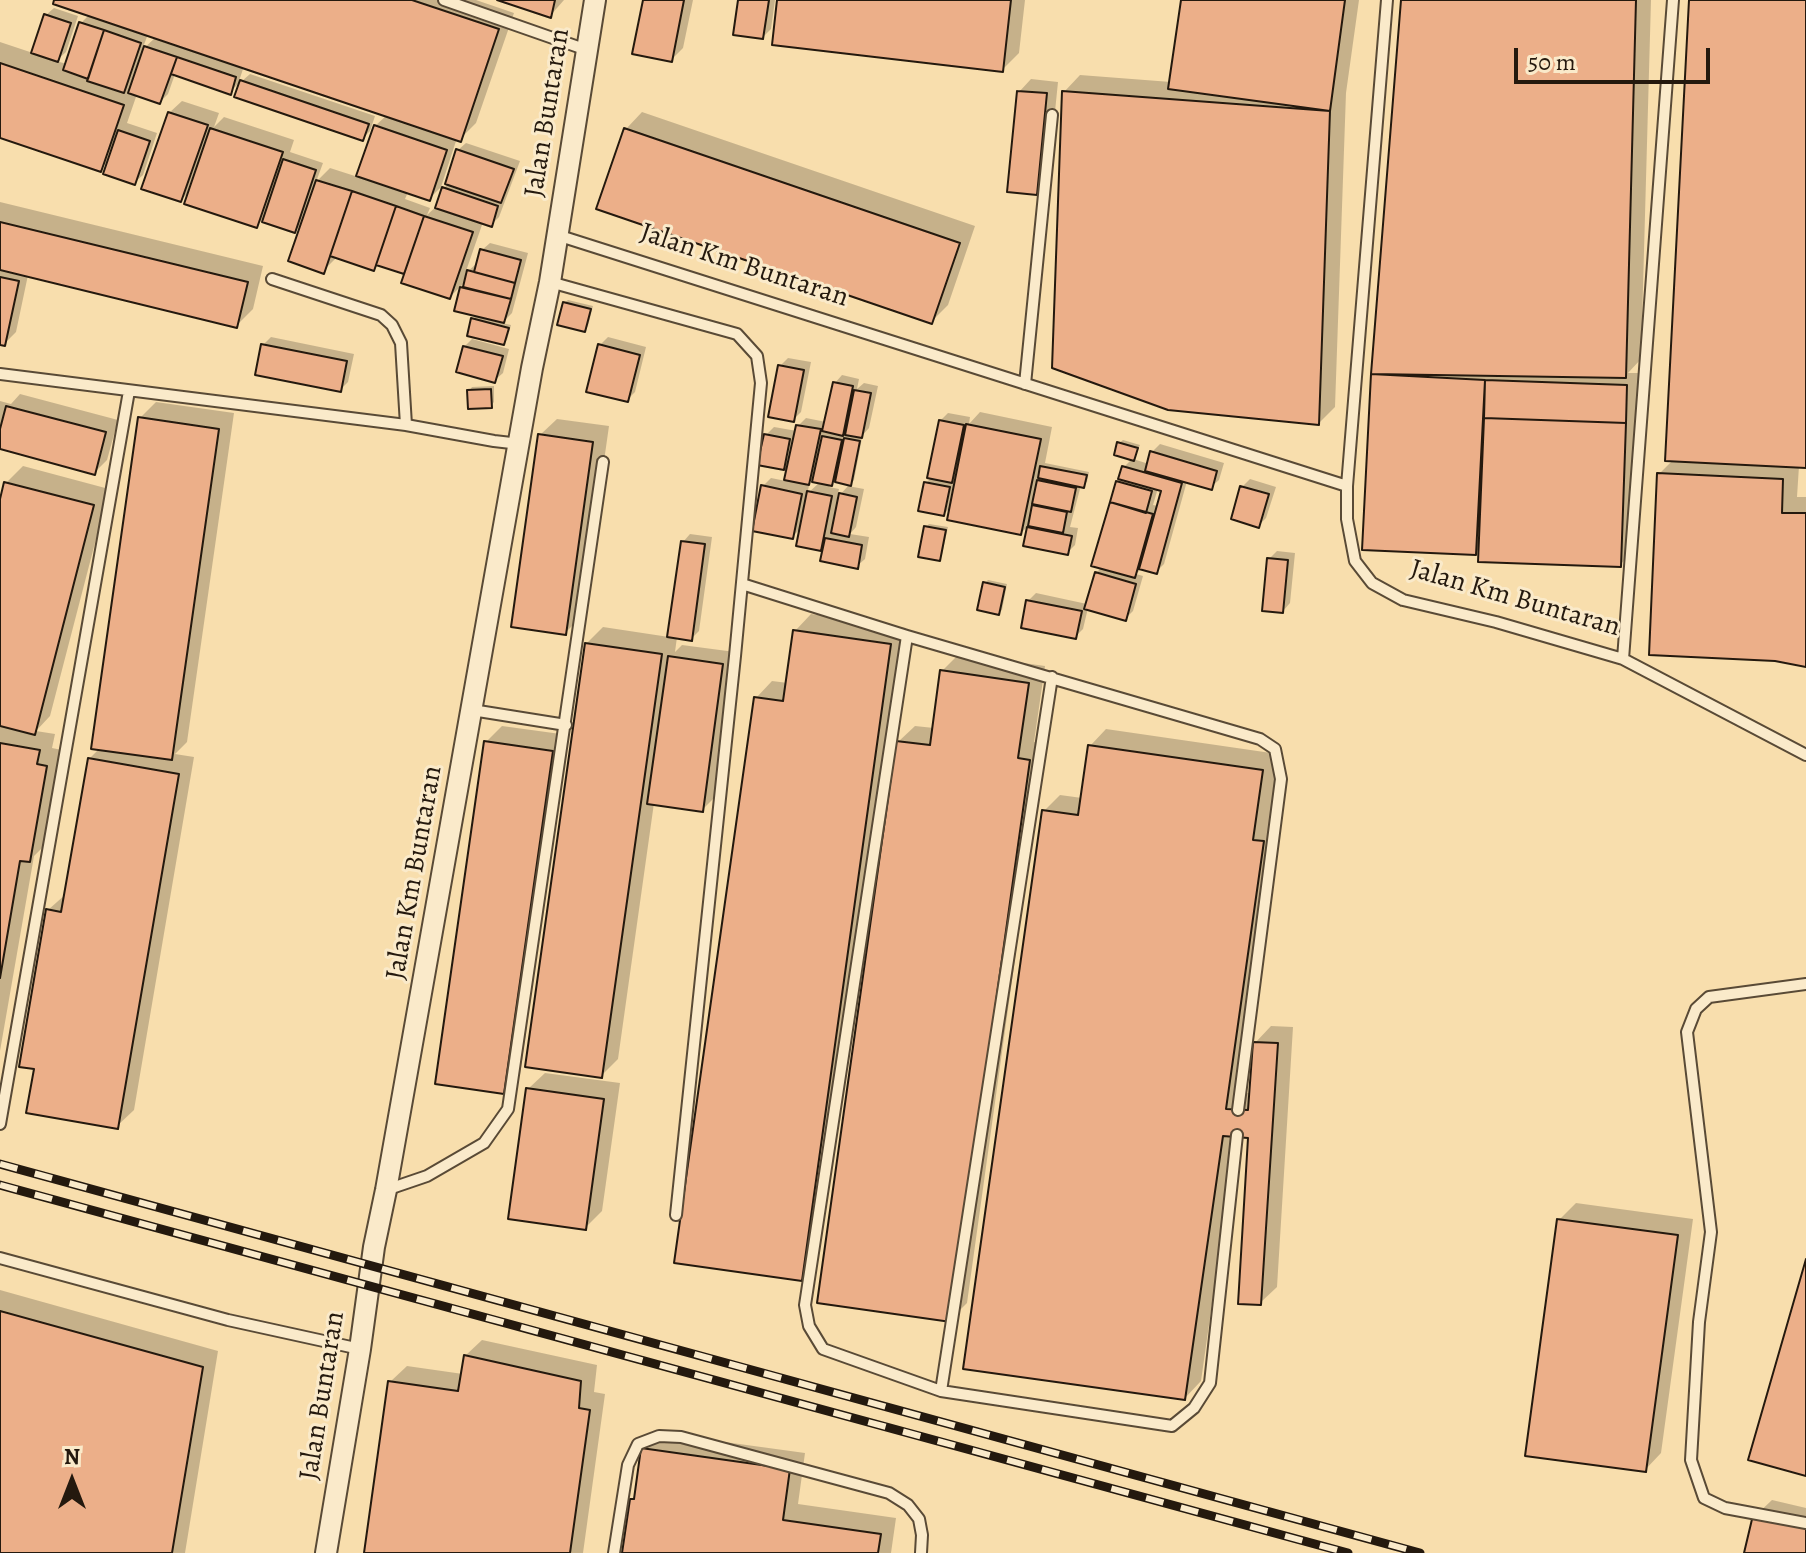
<!DOCTYPE html>
<style>
body{margin:0}
#map{position:relative;width:1806px;height:1553px;overflow:hidden;background:#f8dead;font-family:Alegreya,serif}
canvas{display:block}
.north{position:absolute;left:32px;top:1441px;width:80px;height:80px;-webkit-text-stroke:6px #faeaca;paint-order:stroke;rotate:0deg;font-size:22px;font-weight:700;line-height:32px;text-align:center;color:#24190e}
.north::after{content:'';display:block;margin:auto;width:28px;height:36px;background:#24190e;clip-path:polygon(50% 0,100% 100%,50% 72%,0 100%)}
.scale{position:absolute;left:1514px;top:48px;width:196px;height:36px;box-sizing:border-box;border:4px solid #24190e;border-top:0;padding-left:10px;font-size:24px;line-height:28px;white-space:nowrap;color:#24190e;-webkit-text-stroke:6px #faeaca;paint-order:stroke}
</style>
<div id="map">
<canvas width="1806" height="1553"></canvas>
<div class="north">N</div>
<div class="scale">50 m</div>
</div>
<script>
const g = document.querySelector('canvas').getContext('2d');
g.lineJoin = 'round';
function fillPath(path, color) { g.fillStyle = color; g.fill(path, 'evenodd'); }
const poly = rows => new Path2D(rows.map(r => 'M' + r).join(''));
function trace(path, color, width, dash) { g.strokeStyle = color; g.lineWidth = width; g.lineCap = dash ? 'butt' : 'round'; g.setLineDash(dash || []); g.stroke(path); }
function label(font, color, halo, rows, align = 'center') {
  g.font = font + ' Alegreya,serif'; g.lineWidth = 6; g.setLineDash([]); g.textBaseline = 'middle'; g.strokeStyle = halo; g.fillStyle = color; for (const [text, x, y, turn = 0] of rows) {
    g.save(); g.translate(x, y); g.rotate((+turn || 0) * Math.PI / 180); g.textAlign = isNaN(turn) ? turn : align; if (halo) g.strokeText(text, 0, 0); g.fillText(text, 0, 0); g.restore();
  }
}
fillPath(poly([
 [56,0,476,0,514,13,476,123,460,139,457,138,441,187,429,199,408,192,405,199,430,208,427,215,439,204,444,188,449,183,458,150,466,143,520,161,499,217,491,225,483,222,465,274,477,263,482,250,490,243,528,253,512,313,502,323,511,325,507,340,503,343,473,319,478,314,457,309,466,281,450,297,409,266,404,272,378,263,373,269,337,257,323,271,304,222,295,231,262,220,256,226,192,189,181,200,169,113,182,101,219,113,214,127,224,117,294,140,290,152,323,163,316,182,330,168,358,177,375,126,387,115,244,66,238,84,230,92,175,74,168,94,160,102,137,94,127,123,157,133,143,175,135,182,109,161,100,169,0,136,0,42,33,53,46,15,54,8,78,16,66,52,56,61,67,64,81,23,90,14],
 [148,34,156,37,142,50],
 [503,0,564,0,550,16],
 [646,0,693,0,683,48,671,60],
 [740,0,775,0,771,29,763,37],
 [779,0,1025,0,1019,53,1002,70],
 [1183,0,1359,0,1346,93,1335,407,1319,423,1064,92,1080,75,1171,82],
 [1404,0,1651,0,1641,359,1628,373,1639,373,1636,548,1620,565,1481,547,1475,553,1373,375],
 [1691,0,1806,0,1806,466,1799,466,1797,497,1806,497,1806,665,1659,474,1674,459],
 [250,74,375,116,370,131,363,138,242,81],
 [1031,79,1058,82,1048,181,1036,193,1019,92],
 [642,112,975,226,948,305,932,321,626,129],
 [0,202,263,266,253,309,236,326,28,275,16,332,4,344,0,343],
 [568,300,593,306,588,326,584,330,564,303],
 [271,337,354,354,348,382,340,390,263,345],
 [608,337,646,347,635,392,627,400,600,345],
 [472,339,509,349,503,373,495,380,464,347],
 [788,358,811,362,801,412,793,420,780,366],
 [842,375,859,379,857,389,864,383,878,386,869,428,860,438,862,438,854,480,851,484,835,480,829,487,839,489,837,498,848,486,864,489,856,527,850,534,869,537,865,559,857,566,825,550,798,544,802,527,792,537,763,486,771,478,786,481,790,461,783,468,766,435,774,427,797,431,798,426,806,418,826,422,835,383],
 [816,476,820,482,807,494,809,486,806,485],
 [494,386,494,402,491,406,469,391,472,387],
 [20,394,118,420,107,460,95,472,0,447,0,401,11,404],
 [156,402,234,413,187,742,175,754,194,757,134,1110,117,1126,36,1067,48,910,66,894,89,759,100,748,140,418],
 [980,412,1052,427,1045,463,1089,472,1087,482,1081,485,1070,527,1078,528,1075,545,1067,553,1025,545,1029,525,1021,533,952,506,944,514,926,483,932,477,940,421,948,413,970,417,969,424],
 [557,419,609,426,582,616,565,633,540,435],
 [1123,440,1140,445,1133,459,1149,464,1152,452,1160,444,1224,463,1219,480,1211,487,1187,481,1164,564,1156,572,1142,568,1136,574,1143,576,1133,611,1125,619,1088,608,1083,629,1075,637,1028,601,1036,593,1087,604,1096,573,1102,567,1118,482,1124,467,1132,459,1119,443],
 [1158,488,1164,490,1159,506,1153,505],
 [23,466,109,489,50,716,36,731,55,734,52,748,62,750,46,844,34,856,0,1051,0,507,6,483],
 [1250,479,1276,487,1266,518,1259,525,1242,487],
 [929,524,948,527,942,555,939,559,926,527],
 [690,534,712,537,699,631,691,639,677,637,675,652,682,645,735,652,714,798,702,810,654,803,618,1059,601,1076,586,644,603,627,669,637,683,542],
 [1277,551,1295,553,1290,603,1283,611,1269,559],
 [988,580,1007,584,1002,610,999,613,985,583],
 [811,614,906,628,818,1262,801,1279,756,698,772,681,788,683,795,631],
 [959,654,1045,666,1034,742,1045,744,967,1303,950,1320,898,742,915,726,934,728,942,671],
 [502,726,568,735,520,1075,504,1091,486,742],
 [1106,729,1278,754,1269,824,1280,825,1242,1093,1251,1093,1255,1043,1271,1026,1293,1027,1277,1287,1260,1303,1250,1136,1236,1135,1201,1381,1185,1398,1044,811,1060,795,1082,798,1090,746],
 [545,1073,620,1083,602,1211,585,1228,528,1089],
 [1576,1203,1693,1219,1661,1453,1645,1470,1559,1220],
 [0,1290,218,1351,185,1553,0,1553],
 [482,1340,597,1365,594,1392,605,1394,583,1553,366,1553,390,1382,407,1366,463,1374,465,1356],
 [659,1433,805,1453,798,1504,896,1518,891,1553,624,1553,632,1500,637,1495,643,1449],
 [1772,1500,1806,1508,1806,1553,1746,1553,1755,1516]
]), '#0003');
const building = poly([
 [54,0,412,0,499,29,461,142,53,4,54,0],
 [497,0,555,0,551,18,497,0],
 [643,0,684,0,672,62,632,54,643,0],
 [738,0,769,0,763,39,733,35,738,0],
 [777,0,1011,0,1003,72,772,45,777,0],
 [1181,0,1345,0,1330,111,1168,89,1181,0],
 [1401,0,1636,0,1626,378,1371,374,1401,0],
 [1689,0,1806,0,1806,468,1665,461,1689,0],
 [44,14,71,23,58,62,31,53,44,14],
 [79,22,104,30,88,79,63,70,79,22],
 [104,30,141,43,124,93,87,81,104,30],
 [144,46,177,57,160,104,128,93,144,46],
 [177,57,236,77,231,95,171,74,177,57],
 [0,63,124,105,101,172,0,138,0,63],
 [240,80,369,124,363,141,234,97,240,80],
 [1017,91,1047,93,1037,195,1007,192,1017,91],
 [1062,91,1330,111,1319,425,1168,410,1052,368,1062,91],
 [168,112,208,125,181,202,141,189,168,112],
 [374,125,447,150,430,201,356,176,374,125],
 [210,128,283,152,257,228,184,204,210,128],
 [624,128,960,243,932,324,596,209,624,128],
 [118,130,150,141,135,185,103,174,118,130],
 [456,149,514,169,501,203,445,184,456,149],
 [283,159,316,170,295,233,262,222,283,159],
 [316,180,352,191,324,274,288,261,316,180],
 [442,187,498,206,492,227,435,208,442,187],
 [352,191,396,206,374,271,330,256,352,191],
 [396,206,424,216,404,274,376,265,396,206],
 [424,216,473,232,450,299,401,283,424,216],
 [0,222,248,282,237,328,0,270,0,222],
 [480,249,521,260,515,283,474,272,480,249],
 [467,270,515,283,511,299,463,287,467,270],
 [0,277,19,281,5,346,0,345,0,277],
 [460,287,511,299,504,323,454,311,460,287],
 [563,302,591,309,585,332,557,325,563,302],
 [471,318,509,328,504,345,467,336,471,318],
 [261,344,347,361,341,392,255,375,261,344],
 [598,344,640,355,628,402,586,392,598,344],
 [463,346,503,356,495,383,456,372,463,346],
 [778,365,804,370,794,422,768,417,778,365],
 [1371,374,1485,380,1476,555,1362,550,1371,374],
 [1485,380,1627,385,1626,423,1484,418,1485,380],
 [833,382,853,386,843,436,822,431,833,382],
 [491,389,492,408,468,409,467,390,491,389],
 [854,390,871,393,862,438,845,435,854,390],
 [6,406,106,432,95,475,0,449,0,429,6,406],
 [138,417,219,429,172,760,91,749,138,417],
 [1484,418,1626,423,1621,567,1478,562,1484,418],
 [939,420,964,425,952,483,927,478,939,420],
 [966,424,1041,439,1021,535,947,520,966,424],
 [796,425,821,429,809,485,784,480,796,425],
 [538,434,593,442,566,635,511,627,538,434],
 [764,434,790,439,784,470,757,465,764,434],
 [822,436,842,440,832,486,812,482,822,436],
 [844,438,860,441,851,486,835,482,844,438],
 [1117,442,1138,448,1134,461,1114,455,1117,442],
 [1150,451,1217,471,1212,490,1145,471,1150,451],
 [1040,466,1087,475,1084,488,1038,478,1040,466],
 [1122,466,1182,483,1157,574,1139,569,1161,491,1118,479,1122,466],
 [1657,473,1783,479,1782,513,1806,513,1806,667,1775,661,1649,655,1657,473],
 [1037,480,1076,488,1071,512,1032,504,1037,480],
 [1116,481,1152,491,1146,513,1110,502,1116,481],
 [4,482,94,505,35,735,0,726,0,499,4,482],
 [924,482,950,487,944,516,918,511,924,482],
 [761,485,802,494,793,539,752,531,761,485],
 [1240,486,1269,494,1259,528,1231,519,1240,486],
 [807,491,832,496,821,551,796,546,807,491],
 [839,493,857,497,849,537,831,533,839,493],
 [1110,502,1153,514,1135,578,1091,566,1110,502],
 [1032,505,1067,512,1063,533,1028,526,1032,505],
 [924,526,946,530,940,561,918,557,924,526],
 [1027,527,1072,536,1068,555,1023,546,1027,527],
 [825,538,862,545,858,569,820,561,825,538],
 [681,541,705,544,692,641,667,637,681,541],
 [1267,558,1288,560,1283,613,1262,611,1267,558],
 [1095,572,1136,584,1126,621,1084,609,1095,572],
 [983,582,1005,587,999,615,977,610,983,582],
 [1026,600,1082,611,1076,639,1021,628,1026,600],
 [793,630,891,644,802,1281,674,1263,754,697,783,701,793,630],
 [585,643,662,654,602,1078,525,1067,585,643],
 [668,656,723,664,703,812,647,804,668,656],
 [940,670,1029,683,1018,758,1030,760,951,1322,817,1303,896,741,930,745,940,670],
 [484,741,553,751,504,1094,435,1084,484,741],
 [0,743,40,750,37,764,47,766,30,862,20,861,0,978,0,743],
 [1088,745,1263,770,1253,840,1264,841,1226,1109,1248,1110,1253,1042,1278,1043,1261,1305,1238,1304,1248,1138,1223,1136,1185,1400,963,1369,1042,810,1078,815,1088,745],
 [88,758,179,774,118,1129,26,1113,34,1069,19,1067,46,909,61,912,88,758],
 [526,1088,604,1099,586,1230,508,1219,526,1088],
 [1557,1219,1678,1235,1646,1472,1525,1456,1557,1219],
 [1806,1259,1806,1476,1748,1460,1806,1259],
 [0,1311,203,1367,172,1553,0,1553,0,1311],
 [464,1355,581,1381,579,1408,590,1410,570,1553,364,1553,388,1381,458,1391,464,1355],
 [641,1448,790,1469,783,1520,881,1534,878,1553,622,1553,630,1499,634,1499,641,1448],
 [1753,1515,1806,1528,1806,1553,1744,1553,1753,1515]
]);
fillPath(building, '#ecaf89');
trace(building, '#24190e', 2);
const service = poly([
 [444,0,587,50],
 [557,235,1347,486,1347,519,1355,561,1372,583,1403,600,1496,622,1623,659,1806,755],
 [272,279,381,315,392,325,401,343,406,425],
 [550,282,737,334,757,356,761,383,735,656,676,1215],
 [0,374,406,425,494,441,520,444],
 [1025,384,1052,115],
 [1347,486,1387,0],
 [742,584,907,636,1260,739,1275,749,1281,779,1238,1110],
 [907,636,805,1305,809,1326,823,1349,941,1391,1172,1426,1194,1408,1210,1383,1237,1135],
 [1623,659,1673,0],
 [472,710,566,725],
 [1806,984,1709,997,1696,1009,1687,1032,1711,1232,1699,1322,1691,1460,1704,1498,1725,1508,1806,1523],
 [0,1124,129,391],
 [386,1190,427,1176,484,1143,508,1109,603,462],
 [0,1258,228,1320,360,1349],
 [941,1391,1052,677],
 [614,1553,628,1465,638,1444,659,1436,681,1437,889,1493,908,1505,919,1519,922,1535,921,1553]
]);
const minor = poly([
 [326,1553,360,1349,374,1247,386,1190,532,368,550,282,595,0]
]);
trace(service, '#594a36', 14);
trace(minor, '#594a36', 24);
trace(service, '#faeaca', 10);
trace(minor, '#faeaca', 20);
const rail = poly([
 [0,1164,1420,1553],
 [0,1185,1348,1553]
]);
trace(rail, '#24190e', 9);
trace(rail, '#faeaca', 6, [18]);
label('28px', '#24190e', '#faeaca', [
 ["Jalan Buntaran",548,113,-81],
 ["Jalan Km Buntaran",744,266,18],
 ["Jalan Km Buntaran",1515,599,16],
 ["Jalan Km Buntaran",415,873,-80],
 ["Jalan Buntaran",323,1396,-81]
]);
</script>
